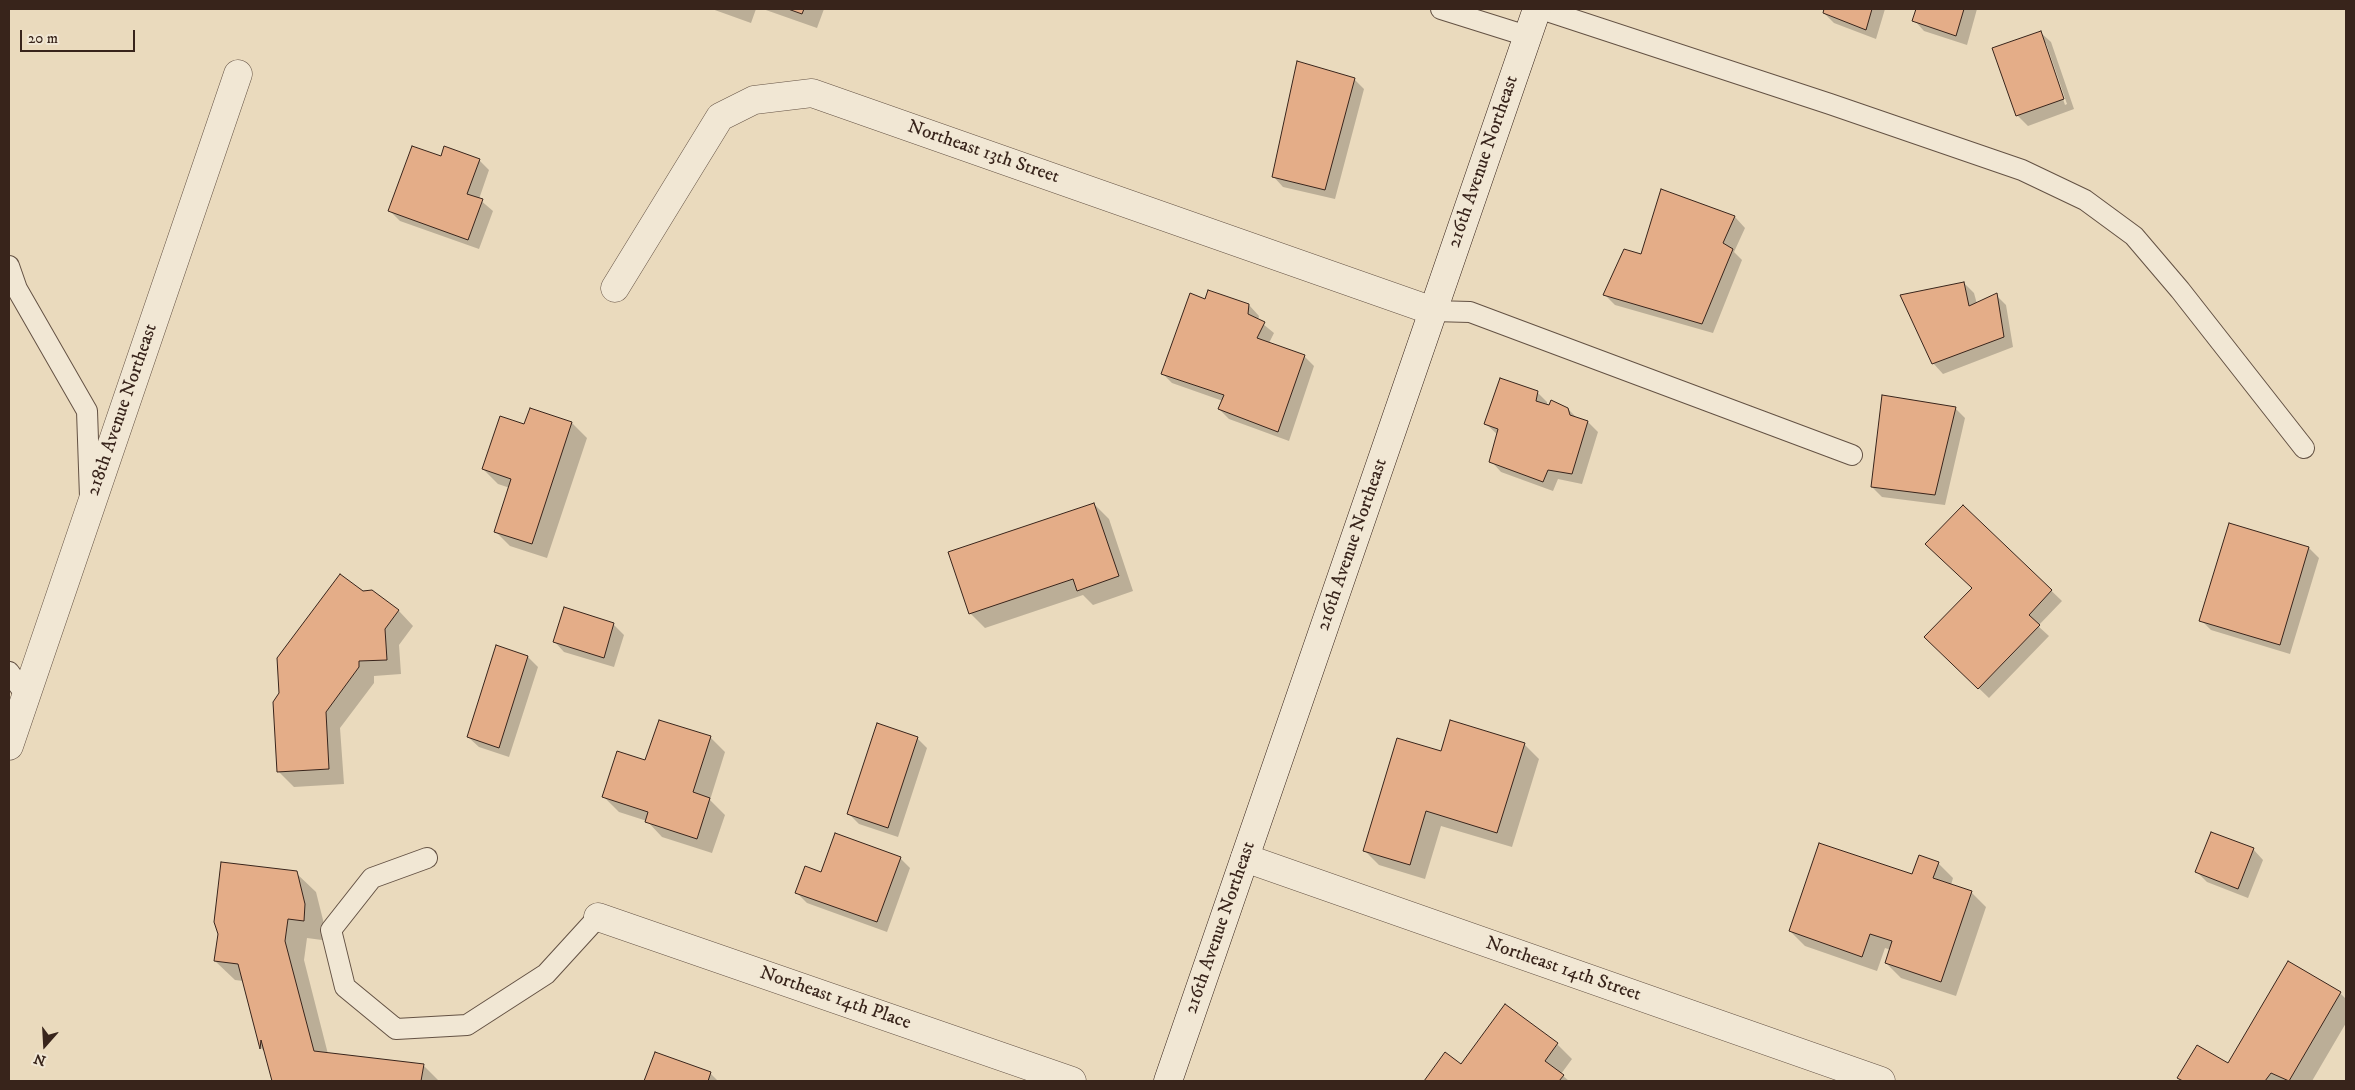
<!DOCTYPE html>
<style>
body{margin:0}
#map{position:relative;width:2355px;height:1090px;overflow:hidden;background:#eadabd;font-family:"IM FELL DW Pica",serif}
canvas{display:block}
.frame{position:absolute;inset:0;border:10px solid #38241b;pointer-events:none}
.north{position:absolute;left:20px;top:1020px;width:50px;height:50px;-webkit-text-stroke:4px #f1e7d4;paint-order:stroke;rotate:199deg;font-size:14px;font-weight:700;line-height:20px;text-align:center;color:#38241b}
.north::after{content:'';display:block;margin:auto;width:18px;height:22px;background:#38241b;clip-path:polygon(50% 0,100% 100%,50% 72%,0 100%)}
.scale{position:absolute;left:20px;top:30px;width:115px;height:22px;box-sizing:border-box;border:2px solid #38241b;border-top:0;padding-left:6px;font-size:15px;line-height:18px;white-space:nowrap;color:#38241b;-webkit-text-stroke:4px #f1e7d4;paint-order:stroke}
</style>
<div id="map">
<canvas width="2355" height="1090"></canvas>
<div class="frame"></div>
<div class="north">N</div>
<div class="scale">20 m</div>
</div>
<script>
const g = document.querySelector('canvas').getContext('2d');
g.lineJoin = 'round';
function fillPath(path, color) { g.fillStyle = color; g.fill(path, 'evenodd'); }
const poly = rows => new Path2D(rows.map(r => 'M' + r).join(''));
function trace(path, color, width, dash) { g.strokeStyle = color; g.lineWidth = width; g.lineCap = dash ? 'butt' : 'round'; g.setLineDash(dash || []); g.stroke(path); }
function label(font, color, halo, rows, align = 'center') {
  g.font = font + ' "IM FELL DW Pica",serif'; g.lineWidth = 4.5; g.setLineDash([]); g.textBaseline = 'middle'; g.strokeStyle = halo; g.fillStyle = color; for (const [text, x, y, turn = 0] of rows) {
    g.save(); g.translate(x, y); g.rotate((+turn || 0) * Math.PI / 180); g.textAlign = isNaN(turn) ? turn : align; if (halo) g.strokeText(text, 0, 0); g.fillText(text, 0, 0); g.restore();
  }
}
fillPath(poly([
 [712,9,756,9,751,23],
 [763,9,824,9,817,28],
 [1826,9,1885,9,1876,39,1834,23,1824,13],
 [1917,9,1977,9,1967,45,1924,31,1914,20],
 [2040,32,2051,42,2074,109,2028,126,2018,116,1994,49],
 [2044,43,2046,43,2067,104,2065,105],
 [1354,79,1364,89,1335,199,1283,187,1273,176],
 [442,157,479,160,489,170,479,199,493,211,479,249,400,221,390,211],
 [1662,190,1735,217,1745,228,1734,252,1742,260,1713,333,1615,305,1605,295,1642,255],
 [1964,283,1974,293,1977,304,1996,295,2006,305,2013,347,1943,374,1933,363],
 [1206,301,1249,305,1259,316,1258,320,1274,333,1269,343,1304,356,1314,366,1289,441,1229,419,1219,409,1223,401,1172,383,1162,373],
 [1537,392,1547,402,1547,405,1568,409,1577,418,1588,422,1598,432,1582,484,1558,479,1553,491,1501,472,1491,461,1498,435,1485,423],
 [1955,408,1965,418,1945,505,1882,497,1872,487],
 [531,410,572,423,587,438,547,558,510,546,495,531,510,488,498,484,483,469,525,426],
 [1094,504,1109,519,1133,591,1093,605,1083,595,985,628,970,613],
 [1963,506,2062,601,2038,626,2049,636,1989,698,1936,647,1973,588],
 [2309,548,2319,558,2290,654,2211,630,2201,620],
 [362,592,372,592,399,611,413,626,399,645,401,674,374,676,374,683,340,728,344,784,294,787,279,772],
 [613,624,624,635,614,667,564,652,554,641],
 [528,657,538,667,509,757,479,747,468,737],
 [710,737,725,752,710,800,725,815,712,853,662,837,647,821,619,812,604,797,646,762],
 [917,738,927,748,898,837,859,824,849,814],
 [1524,744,1539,759,1512,847,1441,826,1425,879,1379,865,1364,850,1441,753],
 [2253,849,2263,860,2248,898,2207,882,2197,872],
 [900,858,910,868,887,932,807,903,796,892,822,874],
 [1938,863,1953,878,1951,885,1971,892,1986,907,1956,996,1901,978,1886,963,1891,950,1885,948,1877,971,1805,946,1790,931],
 [296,873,316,892,324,924,322,940,307,938,304,960,328,1054,423,1065,439,1081,273,1081,266,1053,261,1048,243,981,235,980,215,961],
 [2340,993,2346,999,2346,1023,2312,1081,2182,1081,2179,1078,2229,1065],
 [1505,1006,1557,1044,1572,1059,1561,1074,1569,1081,1426,1081,1446,1054,1462,1066],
 [656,1053,710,1073,718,1081,646,1081]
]), '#0003');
const building = poly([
 [788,9,804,9,802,14,788,9],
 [1824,9,1872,9,1866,30,1823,13,1824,9],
 [1916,9,1964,9,1956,36,1912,21,1916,9],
 [2041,31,2064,99,2016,116,1992,48,2041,31],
 [1297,61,1355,78,1325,190,1272,177,1297,61],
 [412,146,441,156,444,146,480,159,467,194,483,199,468,240,388,211,412,146],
 [1661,189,1735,216,1723,243,1733,249,1702,324,1603,295,1624,249,1641,254,1661,189],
 [1964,282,1969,306,1997,293,2004,337,1932,364,1900,295,1964,282],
 [1208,290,1249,304,1248,314,1265,322,1257,338,1305,355,1278,432,1218,409,1224,395,1161,374,1190,293,1205,299,1208,290],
 [1500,378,1538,391,1536,401,1549,405,1551,400,1568,408,1570,415,1588,421,1572,474,1548,470,1543,482,1489,462,1498,429,1484,424,1500,378],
 [1882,395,1956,407,1935,495,1871,487,1882,395],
 [530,408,572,422,532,544,494,532,511,479,482,469,500,416,524,424,530,408],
 [1094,503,1119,576,1077,591,1073,579,969,614,948,552,1094,503],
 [1963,505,2052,590,2029,615,2040,625,1978,689,1924,637,1972,588,1925,544,1963,505],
 [2229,523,2309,547,2280,645,2199,621,2229,523],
 [340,574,363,591,372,590,399,610,385,629,387,660,359,661,359,667,326,712,329,769,277,772,273,702,279,693,277,658,340,574],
 [564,607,614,623,604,658,553,642,564,607],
 [496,645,528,656,499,748,467,737,496,645],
 [659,720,711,736,693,792,710,798,697,839,645,822,648,812,602,797,617,751,645,760,659,720],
 [1450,720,1525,743,1497,833,1426,811,1410,865,1363,851,1397,738,1441,751,1450,720],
 [877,723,918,737,888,828,847,814,877,723],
 [2211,832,2254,848,2238,889,2195,872,2211,832],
 [835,833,901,857,877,922,795,893,805,866,821,872,835,833],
 [1819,843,1912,874,1919,855,1939,862,1933,878,1972,891,1941,982,1885,963,1892,941,1870,934,1862,957,1789,931,1819,843],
 [221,862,297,871,305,904,304,921,288,919,285,941,314,1051,424,1064,421,1081,272,1081,261,1040,260,1049,238,964,214,961,218,934,214,922,221,862],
 [2288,961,2341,992,2289,1081,2271,1073,2265,1081,2183,1081,2177,1078,2197,1045,2228,1063,2288,961],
 [1505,1004,1558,1043,1545,1061,1564,1075,1559,1081,1424,1081,1445,1052,1461,1064,1505,1004],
 [655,1052,711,1072,708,1081,644,1081,655,1052]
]);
fillPath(building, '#e4ad88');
trace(building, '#38241b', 1);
const lane = poly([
 [1441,9,1527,36],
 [1541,9,1830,104,2022,170,2085,200,2134,236,2180,290,2304,448],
 [9,266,17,289,87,411,90,497],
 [1433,311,1470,312,1852,455],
 [9,672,26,695],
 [427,858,372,878,331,930,345,987,396,1029,467,1025,546,974,598,917]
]);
const street = poly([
 [615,288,720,117,754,100,812,93,1433,311],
 [9,746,238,74],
 [1245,858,1881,1081],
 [598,917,1072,1081]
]);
const secondary = poly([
 [1168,1081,1537,9]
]);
trace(lane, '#645244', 22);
trace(street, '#645244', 29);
trace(secondary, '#38241b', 29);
trace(lane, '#f1e7d4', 20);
trace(street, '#f1e7d4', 28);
trace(secondary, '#f1e7d4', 28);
label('19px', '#38241b', '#f1e7d4', [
 ["Northeast 13th Street",983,153,19],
 ["216th Avenue Northeast",1484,162,-71],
 ["218th Avenue Northeast",123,410,-71],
 ["216th Avenue Northeast",1353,545,-71],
 ["216th Avenue Northeast",1221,928,-71],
 ["Northeast 14th Street",1563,970,19],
 ["Northeast 14th Place",835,999,19]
]);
</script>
